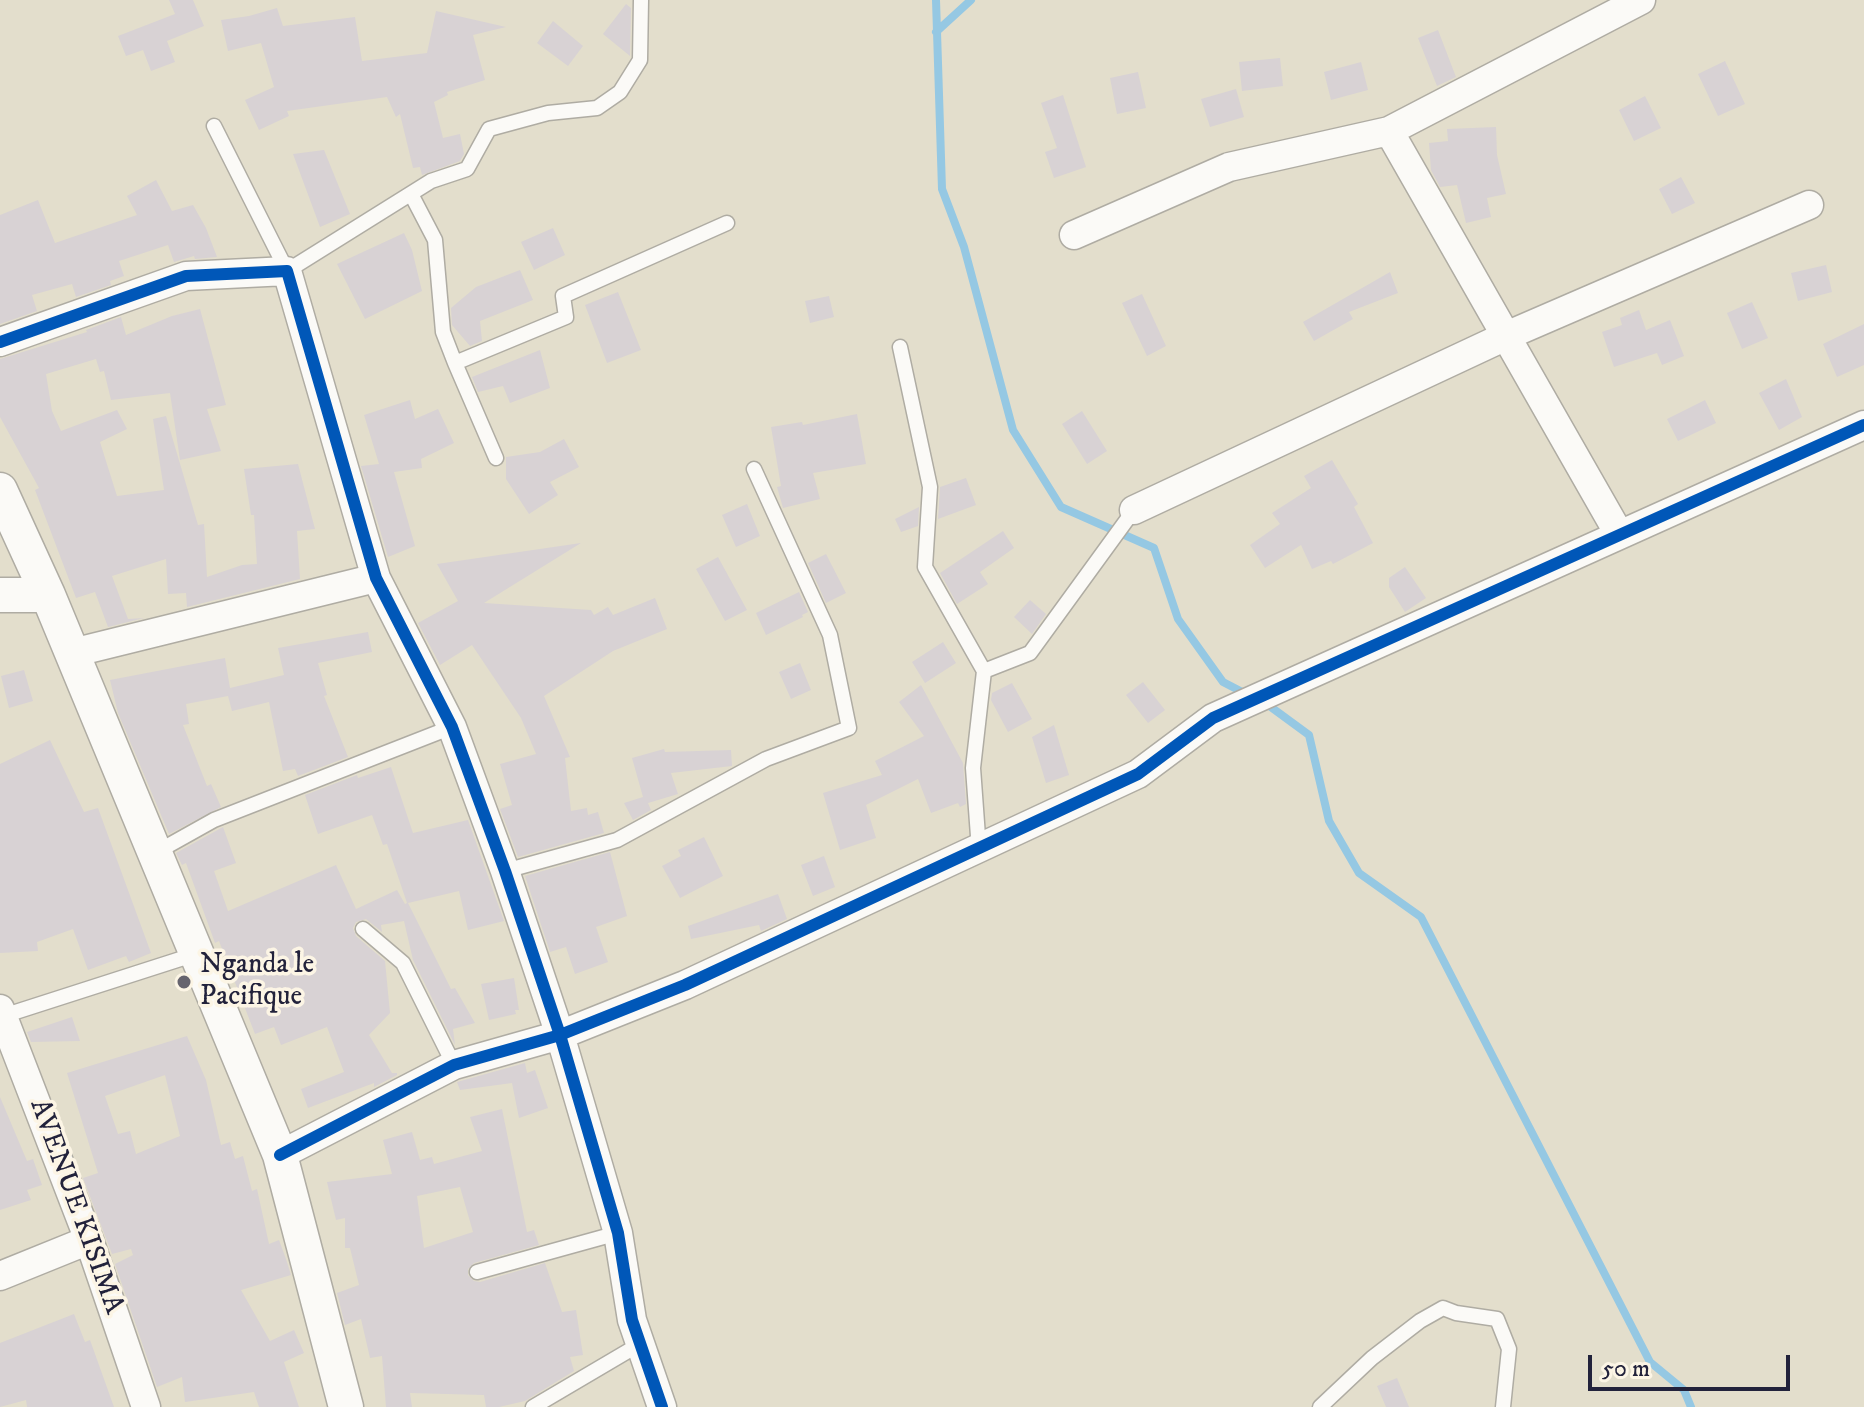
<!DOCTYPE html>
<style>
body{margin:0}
#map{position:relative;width:1864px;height:1407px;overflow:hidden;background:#e3decc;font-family:"IM FELL DW Pica",serif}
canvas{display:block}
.scale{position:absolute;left:1588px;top:1355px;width:202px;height:36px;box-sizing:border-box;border:4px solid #22223b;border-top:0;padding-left:10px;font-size:24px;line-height:28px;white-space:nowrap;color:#22223b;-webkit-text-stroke:6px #fcf5e5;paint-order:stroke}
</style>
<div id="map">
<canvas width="1864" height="1407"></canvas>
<div class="scale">50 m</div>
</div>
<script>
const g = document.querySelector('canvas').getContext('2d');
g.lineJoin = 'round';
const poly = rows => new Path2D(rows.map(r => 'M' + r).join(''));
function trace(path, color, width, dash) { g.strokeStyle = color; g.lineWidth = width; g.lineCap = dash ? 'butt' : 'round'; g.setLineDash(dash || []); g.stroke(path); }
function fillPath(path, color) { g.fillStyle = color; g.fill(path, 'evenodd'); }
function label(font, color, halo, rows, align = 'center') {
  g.font = font + ' "IM FELL DW Pica",serif'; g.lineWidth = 7; g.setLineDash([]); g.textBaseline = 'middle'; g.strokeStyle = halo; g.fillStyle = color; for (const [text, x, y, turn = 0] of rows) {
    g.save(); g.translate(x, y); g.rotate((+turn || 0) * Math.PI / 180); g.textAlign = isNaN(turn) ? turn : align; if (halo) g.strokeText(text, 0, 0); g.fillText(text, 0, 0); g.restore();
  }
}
trace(poly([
 [936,0,942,189,964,247,1013,430,1061,507,1154,548,1178,619,1223,682,1248,695],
 [936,32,971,0],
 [1264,702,1309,735,1329,821,1359,873,1421,917,1650,1362,1684,1390,1691,1407]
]), '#95c8e3', 8);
fillPath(poly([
 [169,0,193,0,204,26,167,41,175,62,151,71,143,50,126,56,118,36,175,14],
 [626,4,631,8,630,56,603,34],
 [277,8,283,26,355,17,362,61,427,53,436,11,506,27,473,35,485,80,447,92,448,95,434,102,443,138,460,134,464,154,460,161,422,175,420,167,413,168,400,114,396,117,387,97,287,111,289,116,259,130,245,100,274,87,261,43,228,51,221,20,249,16],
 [553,21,583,46,568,66,537,43],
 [1438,30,1456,77,1437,86,1418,38],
 [1280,58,1283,86,1242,91,1239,62],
 [1725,61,1745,104,1718,116,1698,74],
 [1361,62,1368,90,1331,100,1324,72],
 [1138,72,1146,108,1117,114,1110,78],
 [1236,89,1244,117,1210,127,1201,99],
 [1063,95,1086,167,1054,178,1045,152,1057,148,1041,103],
 [1645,96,1661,128,1634,141,1619,110],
 [1496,127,1497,155,1506,194,1487,198,1491,217,1466,223,1457,185,1440,187,1431,170,1429,143,1448,141,1447,129],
 [324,150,350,214,320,227,293,154],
 [1681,177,1695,203,1672,214,1659,189],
 [156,180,172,211,193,205,206,228,217,257,195,259,194,256,174,262,168,245,119,261,124,276,110,281,111,285,76,297,72,284,32,295,37,311,0,324,0,215,38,200,55,243,137,215,127,196],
 [553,228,565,255,534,270,521,242],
 [404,233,412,250,422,291,365,319,337,264],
 [1826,265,1832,292,1798,301,1791,273],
 [520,270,533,300,480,321,482,341,470,346,452,325,451,308,476,287],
 [1390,272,1398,293,1349,312,1353,319,1314,341,1303,322],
 [618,292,641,350,607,363,585,305],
 [1142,294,1166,346,1147,356,1122,303],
 [829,296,834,317,810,323,805,301],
 [1752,302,1768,338,1742,349,1727,313],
 [200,309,226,405,207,409,221,451,180,460,170,393,111,400,104,371,100,372,96,359,46,374,52,411,61,431,117,410,127,429,100,442,117,496,164,490,153,419,166,416,198,525,204,524,207,577,242,565,257,564,254,515,251,515,244,469,298,464,315,529,297,531,300,579,187,607,186,593,168,594,166,559,112,576,128,619,144,618,108,627,95,592,76,598,35,490,39,488,0,417,0,359,87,332,86,330,121,317,126,335,172,316],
 [1639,310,1646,330,1670,320,1684,356,1662,365,1657,353,1614,367,1602,332,1622,325,1620,318],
 [1864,324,1864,365,1837,377,1823,344],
 [540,350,550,388,510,403,503,386,478,392,472,377],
 [1786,379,1802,417,1779,430,1759,393],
 [410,400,415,419,438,409,454,443,421,459,422,468,394,472,415,546,388,557,361,466,379,464,364,415],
 [1705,400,1716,423,1678,441,1667,419],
 [1082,411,1107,451,1087,464,1062,424],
 [857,414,866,464,813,473,820,499,783,508,777,487,781,486,771,427,802,422,803,425],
 [564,439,579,467,550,482,558,495,529,514,506,479,506,457,540,452],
 [1332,460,1358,504,1354,507,1373,543,1333,564,1331,561,1312,569,1301,545,1265,568,1250,545,1280,524,1272,513,1311,488,1304,476],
 [966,478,976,505,938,519,940,487],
 [747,504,760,536,736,547,722,515],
 [919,507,918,526,901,532,895,519],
 [1003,531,1014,548,980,572,988,584,957,604,940,573],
 [581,543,484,603,591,610,594,615,608,607,613,615,655,598,667,629,613,651,544,696,570,757,565,758,571,811,587,808,588,815,598,812,604,833,518,857,500,809,512,805,500,764,536,754,521,718,472,645,440,665,418,623,458,601,437,564],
 [826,554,846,593,826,603,808,563],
 [718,557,747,610,725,621,696,569],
 [1405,567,1426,598,1405,612,1389,587,1389,578],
 [799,592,808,612,802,615,803,617,766,635,756,613],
 [1030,600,1046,614,1032,634,1014,617],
 [368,632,372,652,318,663,327,695,324,696,348,757,298,776,295,769,283,771,269,702,232,711,228,696,186,704,189,724,183,725,207,786,211,784,221,807,169,834,118,713,110,680,225,658,230,688,284,675,278,648],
 [943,642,956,663,925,683,912,662],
 [800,663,811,690,791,699,779,672],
 [24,670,33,701,9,708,1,676],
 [1143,682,1165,710,1148,723,1126,695],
 [1012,683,1032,719,1008,732,991,700,992,693],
 [921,685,963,763,966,804,960,807,958,803,931,813,918,779,866,805,876,838,840,850,823,793,882,775,875,761,924,736,899,702],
 [1054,725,1069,775,1046,783,1032,737],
 [50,740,84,812,98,808,151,953,129,962,126,956,88,970,73,929,37,942,38,951,0,953,0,764],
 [664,749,665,752,731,750,732,766,671,773,678,794,648,803,651,810,633,820,624,803,643,797,632,758],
 [391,767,413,833,468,820,504,921,468,930,459,891,408,903,451,989,455,988,475,1023,453,1029,455,1045,413,960,404,921,381,925,382,932,366,919,356,922,353,928,356,936,385,961,390,1013,369,1035,392,1073,397,1073,397,1075,374,1087,374,1083,308,1108,301,1089,344,1072,327,1027,281,1045,274,1027,255,1034,219,941,215,943,186,863,182,865,176,853,223,827,236,863,214,871,228,911,336,865,356,909,397,890,405,904,407,903,387,844,383,845,372,815,318,834,305,795,357,775,358,778],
 [704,837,723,876,680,898,662,866,681,856,678,850],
 [610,852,627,916,596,927,608,962,575,974,566,947,550,952,525,876],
 [824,856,835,887,813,896,801,865],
 [778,894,787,919,761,931,759,925,691,939,688,926],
 [514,978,519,1010,515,1010,516,1014,489,1020,481,984],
 [72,1017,80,1041,31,1042,27,1032],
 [187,1036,206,1080,221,1145,230,1142,235,1159,243,1156,252,1191,257,1189,269,1244,279,1240,286,1259,291,1275,241,1290,270,1341,294,1330,304,1353,284,1362,299,1407,259,1407,254,1392,185,1402,182,1377,157,1387,115,1264,133,1255,131,1249,112,1254,83,1178,98,1173,67,1073],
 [165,1075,180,1136,136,1154,130,1131,118,1134,105,1096],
 [525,1063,527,1073,535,1070,548,1108,519,1118,512,1083,460,1090,457,1082],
 [0,1097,27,1161,33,1159,42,1185,27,1190,31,1200,0,1210],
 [502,1109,527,1232,534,1230,539,1245,474,1263,468,1269,468,1275,474,1281,480,1282,545,1263,562,1312,576,1310,583,1355,570,1357,574,1371,525,1401,499,1407,486,1407,484,1395,410,1393,412,1407,386,1407,382,1356,370,1358,361,1319,345,1325,337,1293,359,1285,350,1248,345,1248,345,1218,336,1220,327,1182,392,1174,383,1140,412,1132,420,1160,432,1157,434,1164,482,1151,470,1117],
 [460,1187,473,1232,424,1248,417,1196],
 [74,1314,85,1342,90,1340,114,1407,27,1407,26,1400,0,1407,0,1343],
 [1397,1378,1409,1407,1386,1407,1377,1386]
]), '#d8d2d4');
const service = poly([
 [214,126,287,271,431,181,467,169,489,129,548,113,597,108,620,92,640,60,641,0],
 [411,194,435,240,443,332,455,363,566,317,563,296,727,223],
 [900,347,930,487,925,567,984,671],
 [455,363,496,458],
 [979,850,973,768,984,671,1030,653,1134,510],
 [155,853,214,820,452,727],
 [505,871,617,840,766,759,849,728,830,635,754,469],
 [363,929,403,963,454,1065],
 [3,1016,196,954],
 [477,1272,618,1233],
 [533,1407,640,1344],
 [1320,1407,1372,1358,1420,1321,1443,1308,1456,1313,1497,1319,1509,1349,1503,1407]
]);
const minor = poly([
 [1389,131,1619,534],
 [1074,235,1229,167,1389,131,1641,0],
 [0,342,186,276,287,271,376,578,452,727,505,871,560,1035,618,1233,632,1320,662,1407],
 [1134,510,1506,336,1809,205],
 [72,653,376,578],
 [0,1009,89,1240,146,1407],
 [280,1155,454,1065,560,1035,685,985,1138,774,1213,718,1864,425],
 [0,1276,89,1240]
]);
const tertiary = poly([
 [0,490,48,595,280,1155,346,1407],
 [0,595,48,595]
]);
trace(service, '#afaca3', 17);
trace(minor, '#afaca3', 31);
trace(tertiary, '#afaca3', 37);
trace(service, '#fbfaf7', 14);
trace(minor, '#fbfaf7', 28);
trace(tertiary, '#fbfaf7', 34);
trace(poly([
 [0,342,186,276,287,271,376,578,452,727,505,871,560,1035,618,1233,632,1320,662,1407],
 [280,1155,454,1065,560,1035,685,985,1138,774,1213,718,1864,425]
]), '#0057b8', 12);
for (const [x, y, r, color] of [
 [184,982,8,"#66646e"]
]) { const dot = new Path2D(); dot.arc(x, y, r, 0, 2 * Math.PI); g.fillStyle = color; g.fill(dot); trace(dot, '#fcf5e5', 3); }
label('28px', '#22223b', '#fcf5e5', [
 ["Nganda le",200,966],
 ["Pacifique",200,998]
], 'left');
label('28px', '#22223b', '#fcf5e5', [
 ["AVENUE KISIMA",75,1207,70]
]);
</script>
